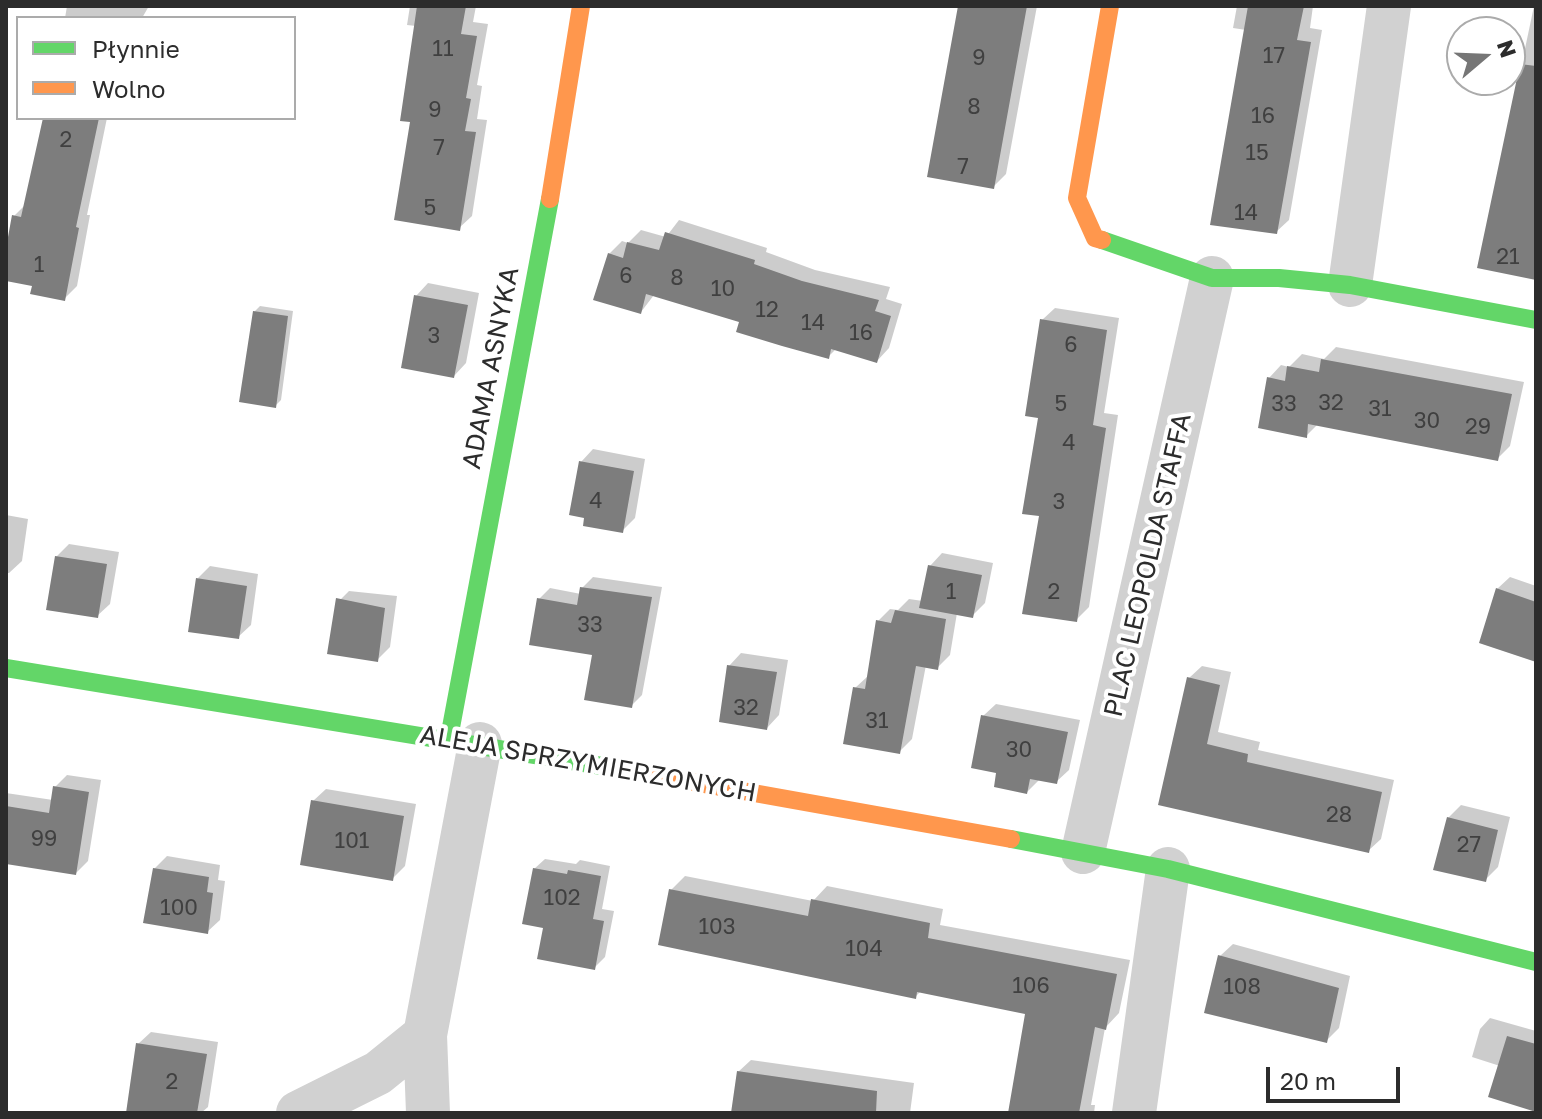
<!DOCTYPE html>
<meta charset="utf-8">
<style>
body{margin:0}
#map{position:relative;width:1542px;height:1119px;overflow:hidden;background:#fff;font-family:"Golos Text",sans-serif}
canvas{display:block}
.frame{position:absolute;inset:0;border:8px solid #2c2c2c;pointer-events:none}
.legend{position:absolute;left:16px;top:16px;width:280px;height:104px;box-sizing:border-box;background:#fff;border:2px solid #ababab;margin:0;padding:10px 14px;list-style:none;font-size:24px;color:#2c2c2c}
.legend li{display:flex;align-items:center;gap:16px;height:40px}
.legend b{width:40px;border:2px solid #ababab}
.north{position:absolute;left:1446px;top:16px;width:80px;height:80px;box-sizing:border-box;background:#fff;border:2px solid #ababab;border-radius:50%;rotate:71deg;font-size:22px;font-weight:700;line-height:32px;text-align:center;color:#2c2c2c}
.north::after{content:'';display:block;margin:auto;width:28px;height:36px;background:#767676;clip-path:polygon(50% 0,100% 100%,50% 72%,0 100%)}
.scale{position:absolute;left:1266px;top:1067px;width:134px;height:36px;box-sizing:border-box;border:4px solid #2c2c2c;border-top:0;padding-left:10px;font-size:24px;line-height:28px;white-space:nowrap;color:#2c2c2c;-webkit-text-stroke:6px #fff;paint-order:stroke}
</style>
<div id="map">
<canvas width="1542" height="1119"></canvas>
<div class="frame"></div>
<ul class="legend">
<li><b style="height:10px;background:#63d668"></b>Płynnie</li>
<li><b style="height:10px;background:#ff974d"></b>Wolno</li>
</ul>
<div class="north">N</div>
<div class="scale">20 m</div>
</div>
<script>
const g = document.querySelector('canvas').getContext('2d');
g.lineJoin = 'round';
function fillPath(path, color) { g.fillStyle = color; g.fill(path, 'evenodd'); }
const poly = rows => new Path2D(rows.map(r => 'M' + r).join(''));
function trace(path, color, width, dash) { g.strokeStyle = color; g.lineWidth = width; g.lineCap = dash ? 'butt' : 'round'; g.setLineDash(dash || []); g.stroke(path); }
function label(font, color, halo, rows, align = 'center') {
  g.font = font + ' "Golos Text",sans-serif'; g.lineWidth = 8; g.setLineDash([]); g.textBaseline = 'middle'; g.strokeStyle = halo; g.fillStyle = color; for (const [text, x, y, turn = 0] of rows) {
    g.save(); g.translate(x, y); g.rotate((+turn || 0) * Math.PI / 180); g.textAlign = isNaN(turn) ? turn : align; if (halo) g.strokeText(text, 0, 0); g.fillText(text, 0, 0); g.restore();
  }
}
fillPath(poly([
 [67,6,149,6,142,18,65,18],
 [410,6,476,6,473,22,488,24,477,85,482,86,477,119,487,120,472,216,459,228,412,120,416,26,407,25],
 [960,6,1037,6,1006,174,993,187],
 [1237,6,1313,6,1310,28,1322,30,1289,220,1276,232,1246,30,1233,28],
 [1534,6,1536,6,1536,278,1479,266],
 [44,118,107,118,87,215,90,215,77,286,64,299,34,284,6,279,6,259,14,216,26,204],
 [679,220,767,248,766,252,815,270,890,287,886,299,902,304,889,348,877,361,836,349,828,357,741,321,654,295,641,312,609,254,622,241,628,243,641,230,666,237],
 [428,283,479,293,466,363,454,376,416,296],
 [260,306,293,311,281,400,275,406,254,312],
 [1055,308,1119,318,1104,413,1118,415,1089,607,1076,620,1042,515,1042,320],
 [1336,347,1524,382,1510,446,1498,458,1318,424,1306,436,1269,378,1281,365,1289,367,1302,354,1324,359],
 [593,449,645,459,635,518,622,531,581,462],
 [6,515,28,519,22,561,9,573,6,573],
 [69,544,119,552,110,604,97,616,56,557],
 [942,553,993,563,985,603,972,616,957,613,950,655,937,668,926,665,912,739,899,752,855,688,868,676,878,621,890,609,898,610,909,599,923,601,930,566],
 [210,566,258,574,251,625,238,637,198,578],
 [593,577,662,587,642,695,631,706,594,653,539,599,550,588,581,594,582,588],
 [1510,577,1536,586,1536,658,1497,589],
 [349,591,397,596,390,647,377,660,337,603],
 [741,653,788,660,779,715,767,728,729,666],
 [1202,666,1231,672,1218,732,1260,742,1258,750,1394,780,1381,839,1368,851,1160,803,1189,678],
 [996,704,1080,720,1069,770,1056,782,1040,779,1027,792,999,771,983,716],
 [67,775,101,780,88,861,76,873,6,862,6,793,53,800,55,787],
 [326,789,416,804,405,866,392,879,313,801],
 [1461,805,1510,817,1498,867,1485,880,1448,818],
 [167,856,220,865,218,880,225,881,220,920,207,932,154,869],
 [545,859,576,864,580,860,610,866,602,909,614,911,605,957,594,968,545,927,534,869],
 [685,876,813,901,827,886,943,909,940,925,1130,960,1119,1013,1105,1028,1091,1105,1095,1105,1094,1113,1026,1113,1028,1012,921,991,915,997,671,890],
 [1233,944,1350,976,1339,1028,1326,1041,1220,956],
 [1490,1018,1536,1031,1536,1110,1500,1066,1472,1057,1480,1029],
 [151,1032,218,1042,208,1107,201,1113,154,1113,138,1044],
 [751,1060,914,1083,910,1113,733,1113,738,1072]
]), '#0003');
fillPath(poly([
 [417,6,466,6,461,34,477,36,466,98,471,99,465,131,476,132,460,231,394,220,410,122,400,121],
 [958,6,1027,6,994,189,927,177],
 [1248,6,1304,6,1297,40,1311,42,1277,234,1210,225],
 [1520,64,1536,66,1536,280,1477,268],
 [43,118,99,118,76,227,79,228,65,301,30,294,32,286,6,281,6,248,12,215,21,217],
 [665,232,755,260,754,264,802,281,879,300,875,311,891,316,877,363,831,349,829,359,782,346,736,332,739,322,646,294,641,314,593,300,608,253,623,258,627,242,659,250],
 [414,295,468,305,454,378,401,368],
 [253,311,288,316,276,408,239,402],
 [1040,319,1107,330,1093,425,1106,428,1077,622,1022,614,1039,516,1022,514,1038,418,1025,416],
 [1321,359,1512,394,1498,461,1308,424,1307,438,1258,428,1267,377,1285,381,1287,366,1319,372],
 [579,461,634,471,623,533,583,526,584,518,569,515],
 [55,556,107,564,98,618,46,610],
 [928,565,982,575,973,618,919,608],
 [196,578,247,586,239,639,188,632],
 [580,587,652,597,632,708,584,700,592,655,529,645,537,598,577,605],
 [1496,588,1536,602,1536,662,1479,643],
 [336,598,385,608,378,662,327,654],
 [895,610,946,619,938,670,916,666,900,754,843,744,853,687,865,689,876,620,891,623],
 [727,665,777,672,767,730,719,722],
 [1187,677,1220,685,1207,744,1248,754,1247,762,1382,792,1369,853,1158,805],
 [981,715,1068,732,1057,784,1030,779,1027,794,994,787,996,773,971,768],
 [53,786,89,792,76,875,6,864,6,806,49,813],
 [311,800,404,816,393,881,300,865],
 [1447,817,1498,830,1486,882,1433,870],
 [153,868,209,877,207,892,213,893,208,934,143,923],
 [533,868,567,874,568,870,601,876,593,919,604,921,595,970,537,959,543,928,522,924],
 [669,889,808,916,811,899,930,923,928,938,1117,974,1106,1030,1095,1027,1079,1113,1008,1113,1025,1014,917,992,916,999,658,945],
 [1218,955,1339,988,1327,1043,1204,1013],
 [1507,1036,1536,1044,1536,1112,1488,1097],
 [136,1043,207,1054,197,1113,126,1113],
 [737,1071,877,1091,876,1113,731,1113]
]), '#7d7d7d');
trace(poly([
 [1350,285,1389,6],
 [1083,852,1212,278],
 [425,1035,428,1113],
 [298,1113,378,1073,425,1035,480,744],
 [1134,1113,1168,869]
]), '#d1d1d1', 44);
trace(poly([
 [1102,240,1212,278,1279,278,1350,285,1536,320],
 [6,668,614,768],
 [449,738,550,199],
 [1011,839,1168,869,1536,962]
]), '#63d668', 18);
trace(poly([
 [550,199,581,6],
 [1102,240,1095,238,1077,198,1110,6],
 [614,768,1011,839]
]), '#ff974d', 18);
label('22px', '#404040', null, [
 ["11",443,49],
 ["17",1274,56],
 ["9",979,58],
 ["8",974,107],
 ["9",435,110],
 ["16",1263,116],
 ["2",66,140],
 ["7",439,148],
 ["15",1257,153],
 ["7",963,167],
 ["5",430,208],
 ["14",1246,213],
 ["21",1508,257],
 ["1",39,265],
 ["6",626,276],
 ["8",677,278],
 ["10",723,289],
 ["12",767,310],
 ["14",813,323],
 ["16",861,333],
 ["3",434,336],
 ["6",1071,345],
 ["32",1331,403],
 ["5",1061,404],
 ["33",1284,404],
 ["31",1380,409],
 ["30",1427,421],
 ["29",1478,427],
 ["4",1069,443],
 ["4",596,501],
 ["3",1059,502],
 ["1",951,592],
 ["2",1054,592],
 ["33",590,625],
 ["32",746,708],
 ["31",877,721],
 ["30",1019,750],
 ["28",1339,815],
 ["99",44,839],
 ["101",352,841],
 ["27",1469,845],
 ["102",562,898],
 ["100",179,908],
 ["103",717,927],
 ["104",864,949],
 ["106",1031,986],
 ["108",1242,987],
 ["2",172,1082]
]);
label('26px', '#2c2c2c', '#fff', [
 ["ADAMA ASNYKA",491,368,-79],
 ["PLAC LEOPOLDA STAFFA",1148,565,-77],
 ["ALEJA SPRZYMIERZONYCH",588,764,10]
]);
</script>
